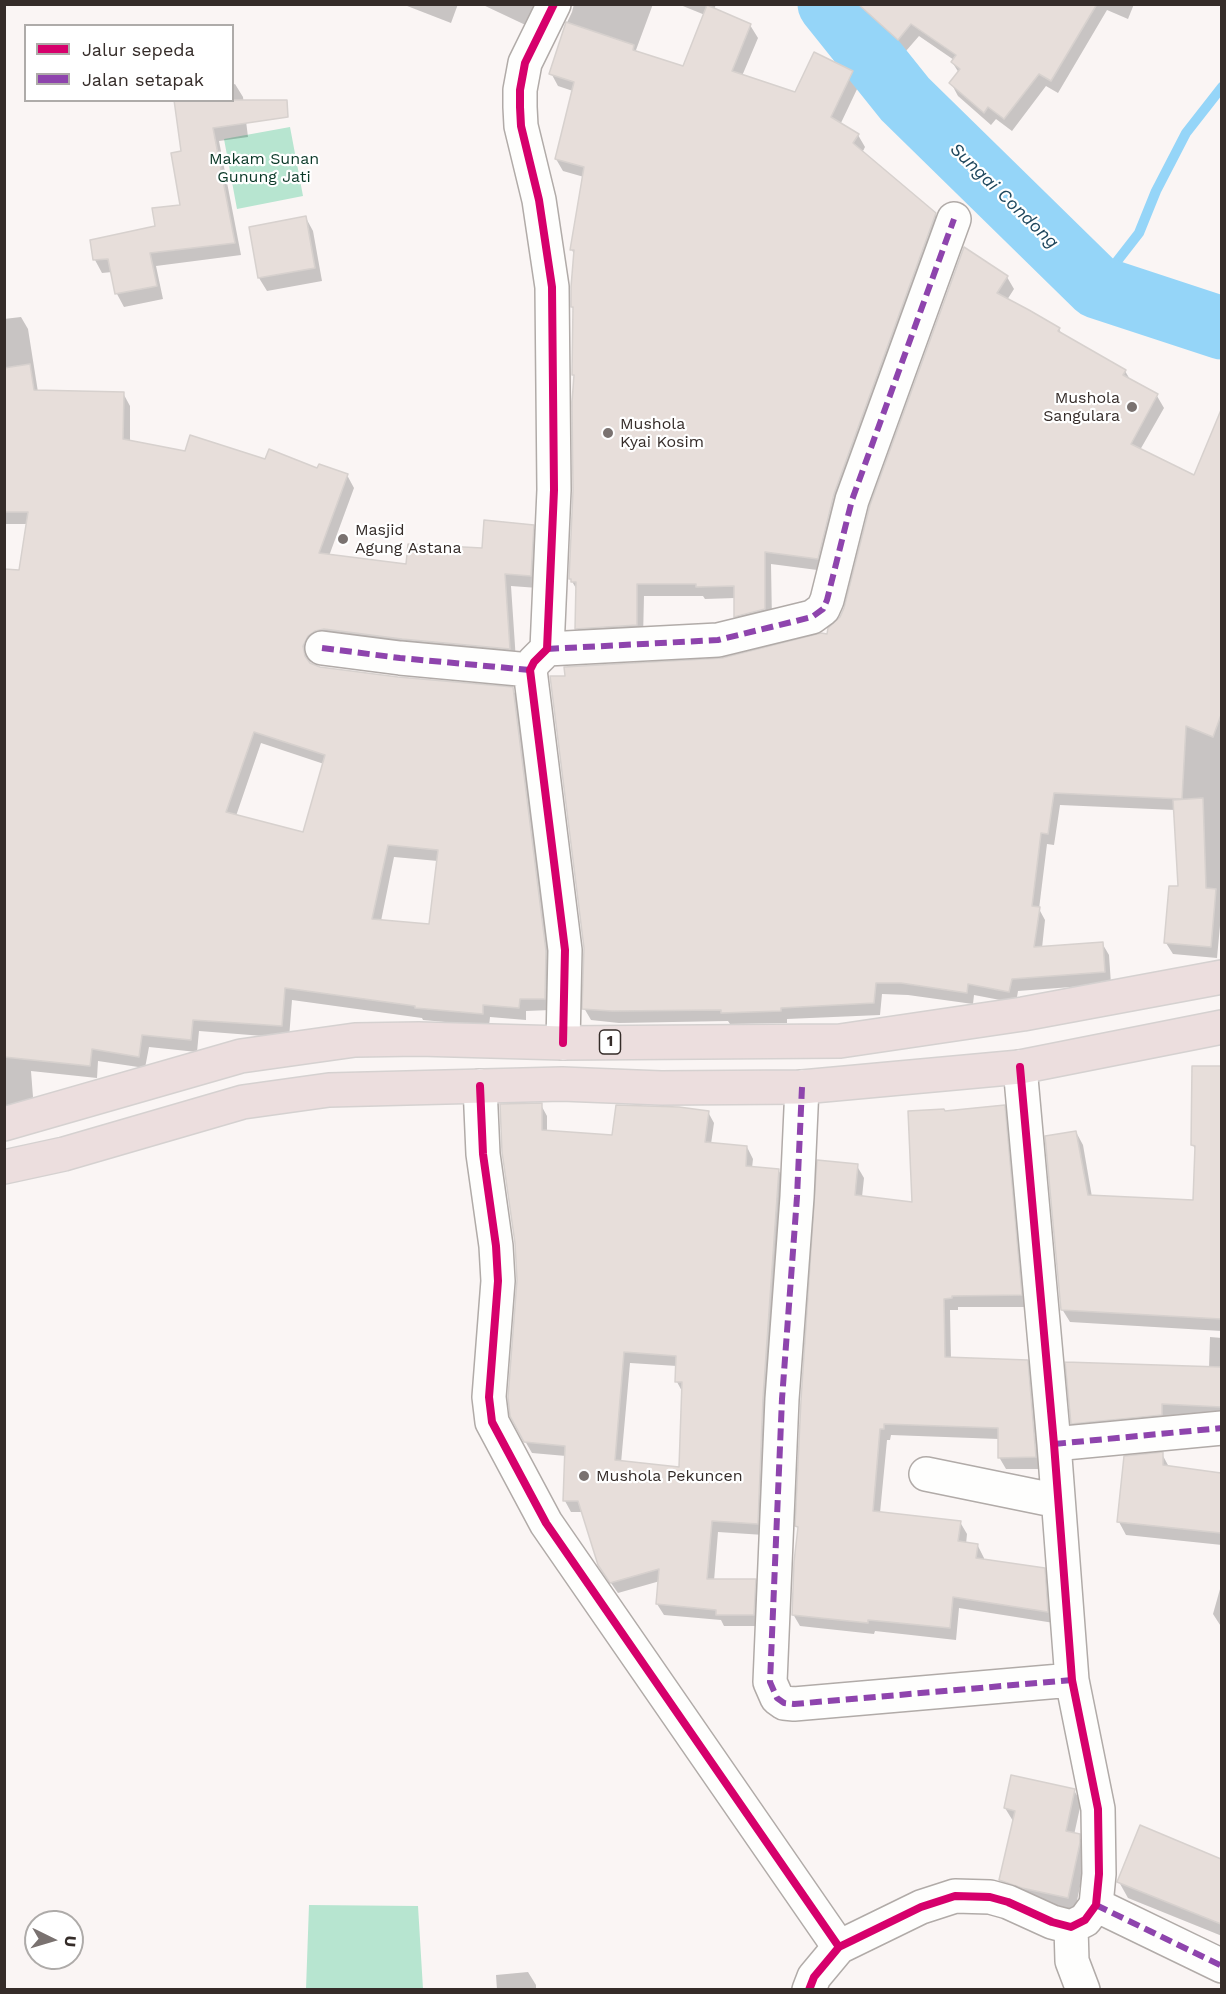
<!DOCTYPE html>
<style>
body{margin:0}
#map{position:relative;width:1226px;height:1994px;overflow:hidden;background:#faf5f4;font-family:"Work Sans",sans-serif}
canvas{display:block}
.frame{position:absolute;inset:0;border:6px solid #352c29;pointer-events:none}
.legend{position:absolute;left:24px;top:24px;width:210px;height:78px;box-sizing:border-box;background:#fff;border:2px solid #aeaba9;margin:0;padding:8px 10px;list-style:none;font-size:18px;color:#352c29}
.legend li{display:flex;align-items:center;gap:12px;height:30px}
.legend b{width:30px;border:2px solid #aeaba9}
.north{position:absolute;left:24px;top:1910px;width:60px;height:60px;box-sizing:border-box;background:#fff;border:2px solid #aeaba9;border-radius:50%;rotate:95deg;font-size:16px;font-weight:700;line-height:24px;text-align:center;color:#352c29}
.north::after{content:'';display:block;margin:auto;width:21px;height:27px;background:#7a7270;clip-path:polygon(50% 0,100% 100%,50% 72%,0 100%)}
</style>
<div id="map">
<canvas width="1226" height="1994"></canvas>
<div class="frame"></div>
<ul class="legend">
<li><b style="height:8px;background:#d6006c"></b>Jalur sepeda</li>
<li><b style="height:8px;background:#8e44ad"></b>Jalan setapak</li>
</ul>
<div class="north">U</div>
</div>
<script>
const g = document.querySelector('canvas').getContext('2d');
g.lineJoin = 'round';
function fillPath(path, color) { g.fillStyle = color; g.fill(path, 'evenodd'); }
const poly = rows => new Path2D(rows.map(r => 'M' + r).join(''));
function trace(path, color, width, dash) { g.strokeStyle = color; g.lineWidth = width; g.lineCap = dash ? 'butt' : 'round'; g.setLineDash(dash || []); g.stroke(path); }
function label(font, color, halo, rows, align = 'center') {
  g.font = font + ' "Work Sans",sans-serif'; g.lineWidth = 4.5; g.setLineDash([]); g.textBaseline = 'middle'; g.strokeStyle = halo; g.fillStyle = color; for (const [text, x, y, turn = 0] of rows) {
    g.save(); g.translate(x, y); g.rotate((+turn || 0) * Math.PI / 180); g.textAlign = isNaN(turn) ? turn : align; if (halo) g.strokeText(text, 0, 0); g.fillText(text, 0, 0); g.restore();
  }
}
fillPath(poly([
 [290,127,303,196,237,209,224,139],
 [309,1905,418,1906,423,1989,306,1989]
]), '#b7e5d0');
fillPath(poly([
 [402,4,458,4,451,23],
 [481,4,547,4,534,29],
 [574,4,653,4,636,50,637,53,683,68,705,15,678,4,716,4,714,10,750,25,758,38,742,76,796,94,852,72,859,85,840,125,858,135,865,147,862,153,935,214,942,227,825,571,771,564,772,622,743,629,736,616,735,598,705,599,703,596,644,596,643,638,584,641,577,628,577,590,570,578,574,491,575,378,573,374,574,310,572,307,575,256,572,250,584,177,563,171,556,159,573,91,558,86,551,73,564,35,562,33,572,12],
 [880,4,1134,4,1128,19,1107,10,1058,93,1046,86,1012,131,996,119,991,125,958,96,951,83,959,73,952,62,954,60,919,36,906,51,878,27,871,15],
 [235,84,243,97,248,137,219,141,241,255,156,266,163,299,124,307,117,294,112,272,102,273,95,260,156,227,181,206,183,152,232,100,232,85],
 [306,218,313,231,322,281,267,291,259,278,250,228],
 [964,250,1007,277,1014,289,1007,300,1059,329,1062,335,1125,371,1131,381,1157,396,1164,408,1140,450,1195,477,1217,422,1222,424,1222,904,1217,958,1173,954,1166,943,1179,888,1175,810,1060,805,1054,845,1047,844,1039,909,1045,920,1042,948,1102,943,1109,955,1111,984,1018,991,1016,1003,974,995,973,1004,908,995,882,994,880,1015,787,1019,787,1023,730,1024,728,1021,619,1023,591,1020,584,1008,585,948,566,677,722,660,828,636,841,618],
 [21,317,28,329,38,392,123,393,130,406,130,442,186,452,266,461,347,475,354,488,329,556,408,566,483,549,533,526,540,539,538,588,511,586,516,661,314,649,310,659,310,664,319,668,397,678,512,689,520,701,552,964,551,1010,526,1011,526,1020,490,1017,489,1026,423,1020,422,1018,292,1000,289,1038,199,1031,197,1052,149,1047,145,1068,98,1061,97,1078,31,1071,34,1110,4,1111,4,570,21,572,27,524,4,524,4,319],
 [261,743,324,764,304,834,236,816],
 [394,857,438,861,430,926,381,921],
 [1194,1068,1222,1068,1222,1331,1070,1322,1062,1309,1076,1132,1083,1145,1092,1197,1195,1202,1196,1151,1193,1145],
 [541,1105,547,1116,547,1132,613,1137,708,1112,714,1123,711,1144,747,1147,753,1159,752,1168,779,1171,785,1182,764,1535,718,1532,714,1581,755,1581,761,1592,760,1626,724,1626,721,1620,664,1615,657,1604,660,1581,618,1593,606,1576,583,1512,571,1512,565,1501,566,1456,532,1453,525,1441],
 [630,1363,677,1366,677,1382,683,1393,681,1469,621,1463],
 [1004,1107,1011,1119,1028,1307,958,1307,958,1310,950,1310,951,1359,1027,1362,1034,1374,1042,1469,1006,1469,999,1457,999,1439,891,1435,890,1440,887,1440,880,1513,960,1522,967,1534,966,1544,978,1546,984,1558,984,1561,1044,1569,1051,1581,1054,1623,959,1608,956,1640,875,1631,874,1634,800,1626,793,1614,799,1530,797,1526,857,1166,864,1178,862,1197,914,1204,945,1113],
 [1210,1337,1222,1338,1222,1420,1080,1436,1072,1423,1209,1368],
 [1162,1454,1169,1467,1222,1473,1222,1545,1126,1535,1119,1522],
 [1222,1582,1222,1628,1213,1614],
 [1074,1790,1081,1803,1074,1835,1079,1836,1086,1849,1085,1863,1075,1910,1030,1900,1009,1893,1001,1880,1013,1821,1005,1808],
 [1141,1827,1222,1860,1222,1936,1128,1898,1119,1882],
 [528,1972,536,1985,536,1990,497,1990,496,1975]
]), '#0003');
trace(poly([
 [1097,287,1139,233,1156,191,1186,133,1222,87]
]), '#95d5f8', 10);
trace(poly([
 [829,4,905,99,1097,287,1222,328]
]), '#95d5f8', 63);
const building = poly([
 [858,4,1097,4,1051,81,1039,74,1004,119,988,107,984,113,949,83,960,69,951,62,956,55,911,24,898,40,858,4],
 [707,5,751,24,732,71,795,92,814,52,853,71,831,117,859,134,853,143,936,213,834,494,818,559,765,552,765,609,734,617,734,586,696,587,696,584,637,584,637,625,575,629,576,582,571,582,571,579,569,579,573,491,572,402,574,375,572,375,573,307,571,307,571,287,574,250,570,250,584,167,555,159,574,82,549,74,566,22,634,45,633,50,683,66,707,5],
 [174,100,287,100,288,117,213,128,235,243,150,253,157,286,115,294,108,259,93,260,90,240,155,226,152,208,180,205,171,153,181,151,174,100],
 [306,216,315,268,258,278,249,227,306,216],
 [964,247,1008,276,997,293,1029,310,1060,328,1058,331,1126,370,1123,375,1158,394,1131,444,1194,475,1221,410,1221,715,1213,737,1186,726,1182,799,1054,793,1048,834,1041,833,1032,906,1040,907,1034,947,1103,942,1105,972,1012,979,1009,992,968,984,967,993,901,983,876,983,874,1003,781,1008,781,1011,721,1013,721,1010,612,1011,582,1009,584,948,550,676,565,676,564,667,722,658,821,633,827,634,828,628,840,617,844,608,870,505,964,247],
 [30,364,34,390,124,392,123,439,185,451,190,435,265,459,269,449,317,468,319,464,348,474,319,553,406,564,408,544,482,548,484,520,534,525,531,576,505,574,510,649,402,639,324,629,315,631,308,636,303,646,305,656,310,663,320,667,398,677,513,687,546,951,545,999,520,999,519,1008,483,1005,483,1014,415,1008,415,1006,285,988,282,1026,193,1020,191,1040,142,1035,139,1057,92,1049,90,1066,4,1057,4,569,19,570,28,512,4,512,4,368,30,364],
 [254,732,325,755,303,832,226,812,254,732],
 [388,845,438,850,429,924,372,919,388,845],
 [1203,798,1206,888,1216,889,1211,947,1164,943,1169,886,1178,886,1173,800,1203,798],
 [1192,1066,1221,1066,1221,1319,1061,1310,1045,1136,1076,1131,1088,1195,1193,1200,1195,1146,1191,1145,1192,1066],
 [542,1103,542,1130,612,1135,616,1105,679,1107,709,1111,705,1142,747,1146,746,1166,779,1169,763,1398,758,1524,712,1521,707,1579,756,1579,754,1615,716,1615,716,1610,656,1604,659,1569,610,1583,598,1565,578,1501,563,1501,565,1446,524,1442,510,1416,508,1397,517,1280,515,1243,502,1152,500,1104,542,1103],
 [624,1352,676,1356,675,1382,682,1382,679,1467,615,1460,624,1352],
 [1005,1105,1022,1295,952,1296,952,1298,944,1299,945,1357,1028,1360,1036,1457,998,1458,998,1428,884,1424,884,1429,880,1429,873,1511,961,1521,958,1541,978,1544,976,1558,1045,1568,1048,1612,953,1597,950,1628,868,1620,868,1623,792,1615,794,1562,798,1527,795,1526,801,1400,817,1160,858,1164,855,1195,912,1202,908,1111,944,1109,945,1111,1005,1105],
 [1065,1362,1221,1367,1221,1407,1162,1404,1162,1415,1071,1424,1065,1362],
 [1163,1452,1163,1465,1221,1473,1221,1533,1117,1522,1124,1456,1163,1452],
 [1011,1775,1075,1789,1066,1831,1080,1834,1080,1843,1068,1898,1022,1888,999,1880,1015,1811,1004,1808,1011,1775],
 [1140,1825,1221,1859,1221,1924,1117,1882,1140,1825]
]);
fillPath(building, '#e7deda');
trace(building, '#d7d1ce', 1.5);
const minor = poly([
 [554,4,525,63,520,90,520,107,521,126,539,200,552,287,554,490,547,649,534,662,530,670,565,950,563,1043],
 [322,648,400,658,530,670],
 [547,649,718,640,812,617,823,609,827,600,852,500,954,219],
 [480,1086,483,1154,496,1246,498,1281,489,1397,492,1422,546,1523,839,1947],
 [802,1087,797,1197,782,1399,770,1682,777,1698,784,1703,794,1704,1072,1680],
 [1054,1444,1222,1428],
 [926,1474,1058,1501],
 [1096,1905,1222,1966],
 [1071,1927,1072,1961,1083,1990],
 [809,1990,814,1977,839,1947,921,1907,955,1896,990,1897,1008,1902,1052,1922,1071,1927,1085,1920,1096,1905,1099,1874,1098,1809,1072,1680,1054,1444,1020,1067]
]);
const highway = poly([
 [4,1124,241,1056,355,1040,419,1039,563,1043,840,1041,1023,1014,1222,977],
 [4,1167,64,1154,243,1102,329,1090,562,1084,661,1088,802,1087,1020,1067,1222,1027]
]);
trace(minor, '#b1aba8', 36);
trace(highway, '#d5d1d0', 36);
trace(minor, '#fefefd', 33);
trace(highway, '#ecdede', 33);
trace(poly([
 [322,648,400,658,530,670],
 [547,649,718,640,812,617,823,609,827,600,852,500,954,219],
 [802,1087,797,1197,782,1399,770,1682,777,1698,784,1703,794,1704,1072,1680],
 [1054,1444,1222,1428],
 [1096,1905,1222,1966]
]), '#8e44ad', 6, [12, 6]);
trace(poly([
 [554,4,525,63,520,90,520,107,521,126,539,200,552,287,554,490,547,649,534,662,530,670,565,950,563,1043],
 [480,1086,483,1154,496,1246,498,1281,489,1397,492,1422,546,1523,839,1947],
 [809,1990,814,1977,839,1947,921,1907,955,1896,990,1897,1008,1902,1052,1922,1071,1927,1085,1920,1096,1905,1099,1874,1098,1809,1072,1680,1054,1444,1020,1067]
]), '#d6006c', 8);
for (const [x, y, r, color] of [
 [1132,407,6,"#7a7270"],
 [608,433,6,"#7a7270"],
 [343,539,6,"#7a7270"],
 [584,1476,6,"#7a7270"]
]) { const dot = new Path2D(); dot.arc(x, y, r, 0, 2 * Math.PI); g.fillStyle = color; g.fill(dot); trace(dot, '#fff', 2); }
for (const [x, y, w] of [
 [610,1042,21]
]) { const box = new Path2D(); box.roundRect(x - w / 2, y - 12, w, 24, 4.5); g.fillStyle = '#fff'; g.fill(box); trace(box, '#352c29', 1.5); }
label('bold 15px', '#352c29', null, [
 ["1",610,1042]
]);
label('16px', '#0b3928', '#fff', [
 ["Makam Sunan",264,159],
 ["Gunung Jati",264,177]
]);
label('16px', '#352c29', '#fff', [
 ["Mushola",1120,398,"right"],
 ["Sangulara",1120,416,"right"],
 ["Mushola",620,424],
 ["Kyai Kosim",620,442],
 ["Masjid",355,530],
 ["Agung Astana",355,548],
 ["Mushola Pekuncen",596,1476]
], 'left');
label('italic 18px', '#20485e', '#fff', [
 ["Sungai Condong",1004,196,44]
]);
</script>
